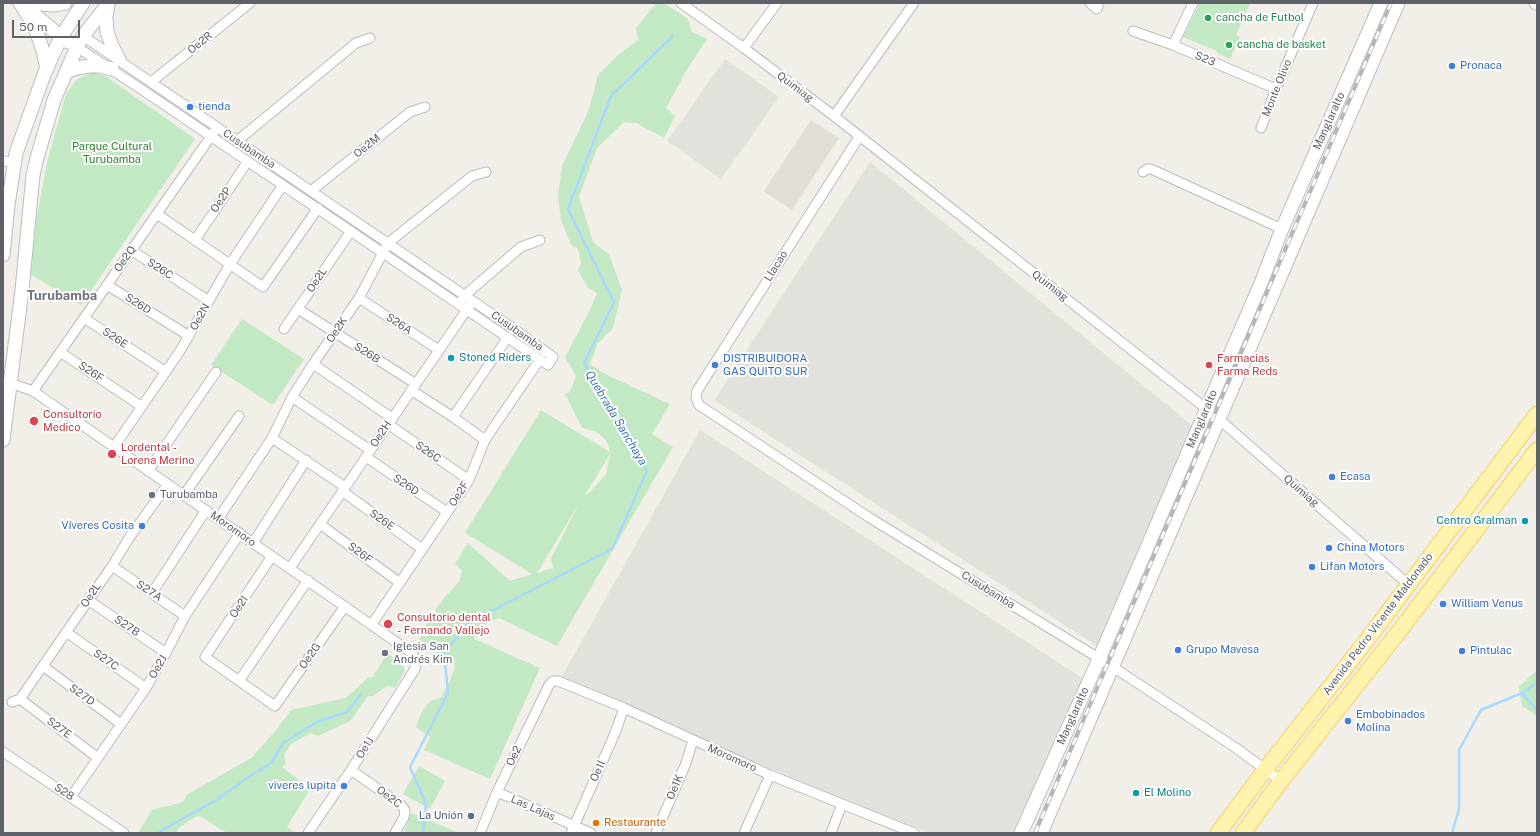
<!DOCTYPE html>
<meta charset="utf-8">
<style>
body{margin:0}
#map{position:relative;width:1540px;height:836px;overflow:hidden;background:#f1efe7;font-family:"Public Sans",sans-serif}
canvas{display:block}
.frame{position:absolute;inset:0;border:4px solid #5e6268;pointer-events:none}
.scale{position:absolute;left:12px;top:20px;width:68px;height:18px;box-sizing:border-box;border:2px solid #5e6268;border-top:0;padding-left:5px;font-size:12px;line-height:14px;white-space:nowrap;color:#5e6268;-webkit-text-stroke:3px #fff;paint-order:stroke}
</style>
<div id="map">
<canvas width="1540" height="836"></canvas>
<div class="frame"></div>
<div class="scale">50 m</div>
</div>
<script>
const g = document.querySelector('canvas').getContext('2d');
g.lineJoin = 'round';
function fillPath(path, color) { g.fillStyle = color; g.fill(path, 'evenodd'); }
const poly = rows => new Path2D(rows.map(r => 'M' + r).join(''));
function trace(path, color, width, dash) { g.strokeStyle = color; g.lineWidth = width; g.lineCap = dash ? 'butt' : 'round'; g.setLineDash(dash || []); g.stroke(path); }
function label(font, color, halo, rows, align = 'center') {
  g.font = font + ' "Public Sans",sans-serif'; g.lineWidth = 4; g.setLineDash([]); g.textBaseline = 'middle'; g.strokeStyle = halo; g.fillStyle = color; for (const [text, x, y, turn = 0] of rows) {
    g.save(); g.translate(x, y); g.rotate((+turn || 0) * Math.PI / 180); g.textAlign = isNaN(turn) ? turn : align; if (halo) g.strokeText(text, 0, 0); g.fillText(text, 0, 0); g.restore();
  }
}
fillPath(poly([
 [725,59,779,97,721,179,667,141],
 [870,162,1200,432,1105,651,714,400],
 [700,430,1084,679,1017,833,930,833,862,807,560,680]
]), '#e2e1db');
fillPath(poly([
 [811,120,839,138,792,210,764,191]
]), '#e1ded5');
fillPath(poly([
 [656,3,667,5,688,19,692,32,707,39,688,68,666,108,675,116,664,138,636,123,624,122,597,148,579,197,593,242,609,254,622,290,613,328,598,343,590,364,605,374,670,404,652,434,673,447,557,646,499,618,477,627,474,639,540,668,490,779,424,750,430,737,416,727,421,713,429,702,441,697,450,681,455,667,454,660,451,657,437,653,419,641,428,620,444,598,459,582,462,570,455,564,468,543,510,581,532,574,465,533,541,410,610,452,608,444,604,438,595,431,582,428,565,394,570,392,576,376,565,357,590,310,597,293,587,287,578,270,581,263,578,249,571,245,561,220,558,196,562,166,588,112,598,75,618,55,638,40,636,28],
 [610,454,606,474,589,493,585,495],
 [580,502,551,558,553,568,537,573],
 [1200,3,1250,3,1236,35,1240,37,1230,59,1217,53,1217,51,1183,37],
 [93,72,107,77,195,139,81,305,30,274,37,217,47,162,66,94,76,80],
 [242,319,304,359,273,405,211,365],
 [387,654,400,660,405,670,395,688,387,686,373,696,368,696,350,721,318,736,311,733,291,744,284,755,286,764,282,767,310,789,287,827,296,833,265,833,263,832,262,833,227,833,200,816,195,817,180,827,176,833,142,833,139,831,152,810,183,802,188,794,251,758,277,729,291,710,345,698,354,691,368,677,372,678],
 [1537,670,1537,716,1522,706,1519,687],
 [419,766,445,781,430,809,403,794],
 [411,813,460,833,406,833,405,830]
]), '#c3e9c4');
trace(poly([
 [1522,693,1537,710],
 [159,832,218,799,247,778,271,763,283,743,317,722,347,712,361,694],
 [423,833,426,804,410,767,448,693,444,652,470,622,612,549,647,471,584,363,614,302,568,209,611,96,673,36],
 [1452,833,1459,809,1459,750,1481,710,1522,693,1537,683]
]), '#a9d8ff', 2.5);
const street = poly([
 [681,3,744,48,834,116,1213,414,1408,584],
 [1090,3,1097,9,1099,3],
 [1133,31,1173,45,1276,89],
 [1173,45,1193,3],
 [77,47,144,91,548,365,553,357,514,329,83,36],
 [744,48,777,3],
 [151,82,250,3],
 [834,116,914,3],
 [1261,128,1276,89,1313,3],
 [859,137,697,391,696,398,699,405,870,518,1113,667,1236,748,1281,781],
 [237,141,356,43,370,38],
 [3,161,14,162],
 [1143,172,1147,169,1151,169,1282,229],
 [311,191,410,112,425,107],
 [157,214,263,287,318,208],
 [195,240,248,161],
 [131,250,209,301],
 [107,285,189,336],
 [359,298,439,350],
 [462,300,465,295,521,247,540,240],
 [298,309,416,384],
 [84,318,166,372],
 [284,329,351,231],
 [60,352,141,406],
 [313,364,392,418],
 [10,383,33,391,412,653,416,660,415,669,351,770,308,833],
 [411,390,453,417,485,440],
 [33,391,214,132],
 [292,397,370,450],
 [453,417,508,337],
 [388,424,469,480],
 [272,438,345,487],
 [114,447,180,351,230,264,283,185],
 [366,457,447,512],
 [148,471,216,372],
 [342,491,422,549],
 [184,495,239,416],
 [218,519,272,438,292,397,313,364,359,298,388,243,472,176,486,172],
 [320,524,400,583],
 [253,543,306,460],
 [272,556,205,657,275,706,345,606],
 [112,566,185,616],
 [290,568,470,305],
 [152,593,206,510],
 [88,600,166,653],
 [372,624,469,480,485,440,540,359],
 [66,632,146,688],
 [43,666,121,724],
 [239,681,308,580],
 [20,699,98,758],
 [12,702,20,699,112,566,129,538,168,484],
 [3,752,124,833],
 [351,770,401,805,405,810,404,817,395,833],
 [497,792,591,833],
 [71,797,146,688,166,653,185,616,240,533],
 [480,833,497,792,549,685,553,681,558,681,624,708,770,775,914,833],
 [571,833,615,733,624,708],
 [656,833,686,763,693,740],
 [744,833,770,775],
 [831,833,842,804]
]);
const secondary = poly([
 [20,3,29,17,37,33,43,51,47,69],
 [29,3,54,5,65,3],
 [108,3,106,18,107,32,112,46,119,59],
 [1536,3,1537,3],
 [28,9,61,37,68,42],
 [66,72,77,68,89,66,100,66,112,69],
 [3,255,8,205,16,153,45,72,61,37,83,3],
 [3,440,22,290,33,175,37,158,54,100,77,47,83,36,109,3],
 [1021,833,1099,659,1261,283,1282,229,1381,3],
 [1041,833,1398,3]
]);
const primary = poly([
 [1218,833,1265,770,1367,640,1537,414],
 [1243,833,1281,781,1401,629,1537,450]
]);
trace(street, '#b9bcc1', 11);
trace(secondary, '#babdc3', 15);
trace(primary, '#f6ce5b', 17);
trace(street, '#fff', 9);
trace(secondary, '#fff', 13);
trace(primary, '#fff3ae', 15);
const rail = poly([
 [1035,833,1391,3]
]);
trace(rail, '#b6b6b8', 4);
trace(rail, '#fff', 2.5, [8]);
for (const [x, y, r, color] of [
 [1208,18,4,"#2e9e5b"],
 [1229,45,4,"#2e9e5b"],
 [1452,66,4,"#3f7fe0"],
 [190,107,4,"#3f7fe0"],
 [451,358,4,"#0f9aa8"],
 [715,365,4,"#3f7fe0"],
 [1209,365,4,"#e0444e"],
 [34,421,5,"#e0444e"],
 [112,454,5,"#e0444e"],
 [1332,477,4,"#3f7fe0"],
 [152,495,4,"#6b7280"],
 [1525,521,4,"#0f9aa8"],
 [142,526,4,"#3f7fe0"],
 [1329,548,4,"#3f7fe0"],
 [1312,567,4,"#3f7fe0"],
 [1443,604,4,"#3f7fe0"],
 [388,624,5,"#e0444e"],
 [1178,650,4,"#3f7fe0"],
 [1462,651,4,"#3f7fe0"],
 [385,653,4,"#6b7280"],
 [1348,721,4,"#3f7fe0"],
 [344,786,4,"#3f7fe0"],
 [1136,793,4,"#0f9aa8"],
 [471,816,4,"#5c6f8a"],
 [596,823,4,"#e8710a"]
]) { const dot = new Path2D(); dot.arc(x, y, r, 0, 2 * Math.PI); g.fillStyle = color; g.fill(dot); trace(dot, '#fff', 1.5); }
label('11px', '#27864d', '#fff', [
 ["cancha de Futbol",1216,18],
 ["cancha de basket",1237,45]
], 'left');
label('11px', '#5e6268', '#fff', [
 ["Oe2R",200,43,-39],
 ["S23",1205,59,23],
 ["Quimiag",795,87,37],
 ["Monte Olivo",1277,88,-68],
 ["Manglaralto",1329,121,-66],
 ["Oe2M",367,146,-39],
 ["Cusubamba",249,149,34],
 ["Oe2P",221,200,-56],
 ["Oe2Q",125,259,-55],
 ["Llacao",776,266,-58],
 ["S26C",160,269,33],
 ["Oe2L",317,280,-56],
 ["Quimiag",1050,286,38],
 ["S26D",138,304,32],
 ["Oe2N",200,317,-61],
 ["S26A",399,324,33],
 ["Oe2K",337,330,-56],
 ["Cusubamba",517,331,35],
 ["S26E",115,338,33],
 ["S26B",367,353,33],
 ["S26F",91,372,34],
 ["Manglaralto",1202,419,-67],
 ["Oe2H",381,434,-56],
 ["S26C",428,452,35],
 ["S26D",406,485,34],
 ["Quimiag",1301,491,41],
 ["Oe2F",459,494,-57],
 ["S26E",382,520,36],
 ["Moromoro",233,529,35],
 ["S26F",360,553,36],
 ["Cusubamba",988,590,32],
 ["S27A",149,591,34],
 ["Oe2L",91,595,-56],
 ["Oe2I",239,607,-57],
 ["Avenida Pedro Vicente Maldonado",1378,624,-53],
 ["S27B",127,626,34],
 ["Oe2G",310,656,-55],
 ["S27C",106,660,35],
 ["Oe2J",158,667,-60],
 ["S27D",82,695,36],
 ["Manglaralto",1073,716,-66],
 ["S27E",59,728,37],
 ["Oe1J",365,748,-58],
 ["Oe2",514,756,-64],
 ["Moromoro",732,758,24],
 ["Oe1l",598,771,-66],
 ["Oe1K",675,787,-67],
 ["S28",64,792,34],
 ["Oe2C",389,797,37],
 ["Las Lajas",533,808,24]
]);
label('11px', '#366cbe', '#fff', [
 ["Pronaca",1460,66],
 ["tienda",198,107],
 ["DISTRIBUIDORA",723,359],
 ["GAS QUITO SUR",723,372],
 ["Ecasa",1340,477],
 ["Víveres Cosita",134,526,"right"],
 ["China Motors",1337,548],
 ["Lifan Motors",1320,567],
 ["William Venus",1451,604],
 ["Grupo Mavesa",1186,650],
 ["Pintulac",1470,651],
 ["Embobinados",1356,715],
 ["Molina",1356,728],
 ["viveres lupita",336,786,"right"]
], 'left');
label('11px', '#318337', '#fff', [
 ["Parque Cultural",112,147],
 ["Turubamba",112,160]
]);
label('11px', '#0d838f', '#fff', [
 ["Stoned Riders",459,358],
 ["Centro Gralman",1517,521,"right"],
 ["El Molino",1144,793]
], 'left');
label('11px', '#be3a42', '#fff', [
 ["Farmacias",1217,359],
 ["Farma Reds",1217,372],
 ["Consultorio",43,415],
 ["Medico",43,428],
 ["Lordental -",121,448],
 ["Lorena Merino",121,461],
 ["Consultorio dental",397,618],
 ["- Fernando Vallejo",397,631]
], 'left');
label('11px', '#5b616d', '#fff', [
 ["Turubamba",160,495],
 ["Iglesia San",393,647],
 ["Andrés Kim",393,660]
], 'left');
label('11px', '#4e5e75', '#fff', [
 ["La Unión",463,816]
], 'right');
label('11px', '#c56008', '#fff', [
 ["Restaurante",604,823]
], 'left');
label('italic 12px', '#4178b7', '#fff', [
 ["Quebrada Sanchaya",616,418,59]
]);
label('bold 13px', '#6f747a', '#fff', [
 ["Turubamba",62,296]
]);
</script>
